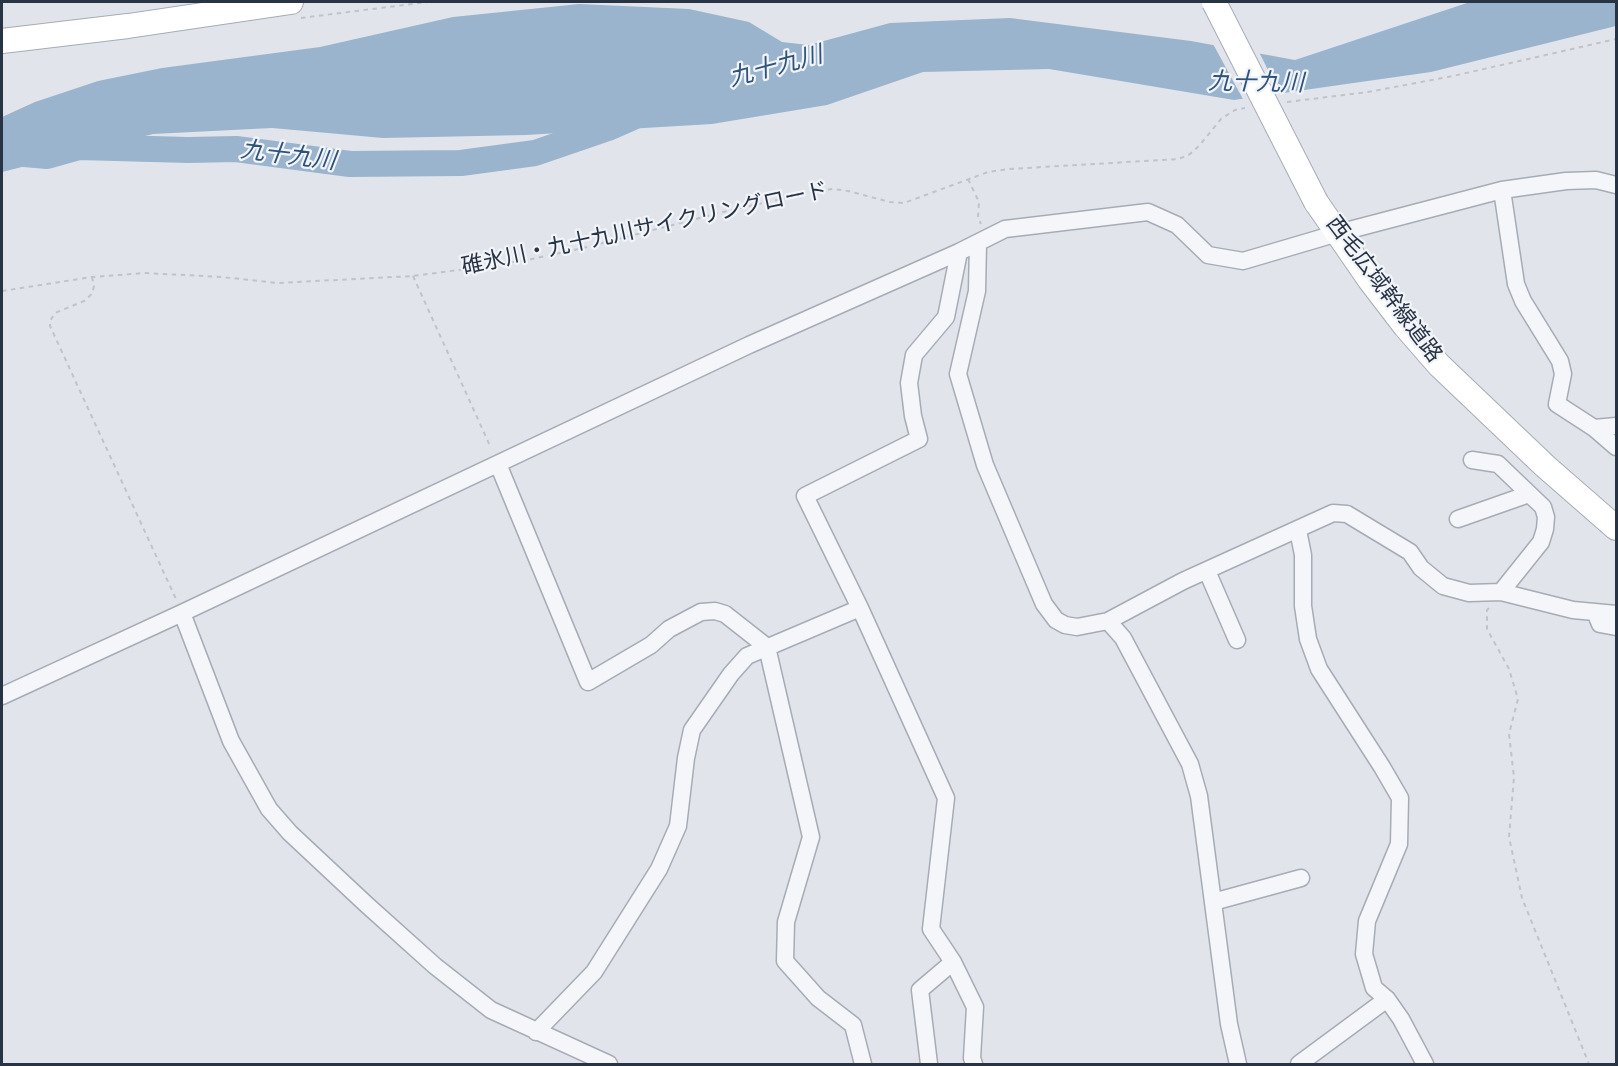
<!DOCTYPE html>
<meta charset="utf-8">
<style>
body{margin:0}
#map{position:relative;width:1618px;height:1066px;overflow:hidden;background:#e1e5eb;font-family:Jost,sans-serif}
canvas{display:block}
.frame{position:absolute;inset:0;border:3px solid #283344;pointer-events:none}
</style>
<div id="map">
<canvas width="1618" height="1066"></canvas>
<div class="frame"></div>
</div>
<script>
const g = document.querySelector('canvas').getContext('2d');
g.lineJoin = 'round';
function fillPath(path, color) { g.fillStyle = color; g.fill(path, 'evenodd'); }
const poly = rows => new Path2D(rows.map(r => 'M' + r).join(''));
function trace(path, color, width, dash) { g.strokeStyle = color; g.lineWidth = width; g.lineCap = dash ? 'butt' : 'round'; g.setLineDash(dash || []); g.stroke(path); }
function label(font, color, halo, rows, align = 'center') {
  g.font = font + ' Jost,"Noto Sans JP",sans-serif'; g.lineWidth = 4.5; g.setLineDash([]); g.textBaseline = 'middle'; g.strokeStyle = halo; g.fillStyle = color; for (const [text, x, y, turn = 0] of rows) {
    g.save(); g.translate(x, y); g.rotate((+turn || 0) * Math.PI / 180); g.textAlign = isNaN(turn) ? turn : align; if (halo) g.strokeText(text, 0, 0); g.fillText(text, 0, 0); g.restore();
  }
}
fillPath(poly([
 [1470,2,1616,2,1616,26,1431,72,1234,100,1049,69,923,72,827,105,712,124,526,135,383,138,272,128,153,134,2,172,2,117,35,102,98,81,162,68,320,47,453,17,579,4,689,9,749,22,782,42,809,45,890,23,1010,18,1191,41,1295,60]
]), '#9ab4cd');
fillPath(poly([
 [1212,42,1258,50,1281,96,1244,101]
]), '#e1e5eb');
trace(poly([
 [2,152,47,156,79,147,188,150,236,149,350,164,461,163,535,153,608,128,633,117]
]), '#9ab4cd', 26);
const street = poly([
 [1502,190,1516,284,1523,301,1560,361,1563,374,1557,404,1594,428,1616,447],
 [978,243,977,291,958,374,985,465,1044,604,1056,620,1065,625,1077,627,1108,621,1183,581,1333,513,1347,514,1410,552,1421,568,1443,586,1469,593,1501,592,1573,610,1616,614],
 [959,252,946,317,914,355,909,383,913,416,919,439,805,496,860,608,946,798,931,929,953,962,975,1007,972,1058,974,1064],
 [1594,428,1616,426],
 [1472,460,1498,464,1543,507,1546,517,1545,529,1541,542,1501,592],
 [498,464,588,682,651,645,669,629,701,612,715,611,725,614,767,647,811,837,786,922,785,961,818,998,853,1025,863,1064],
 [1458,519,1529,494],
 [1298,530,1303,555,1303,606,1308,639,1319,669,1382,767,1400,798,1399,844,1367,921,1364,954,1374,988,1387,999,1401,1019,1425,1064],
 [1207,571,1237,640],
 [1595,612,1600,624,1616,627],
 [182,613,231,741,269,809,290,833,367,905,435,966,491,1010,609,1064],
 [1108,621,1123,638,1190,764,1199,796,1229,1024,1238,1064],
 [2,696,182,613,749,345,959,252,1005,229,1148,212,1177,225,1208,255,1243,261,1338,233,1502,190,1566,181,1596,180,1616,185],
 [1213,902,1301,878],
 [536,1032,594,972,659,869,678,826,686,758,692,730,731,674,747,656,860,608],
 [929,1064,920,990,953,962],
 [1299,1064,1387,999]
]);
const secondary = poly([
 [2,41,128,26,291,2],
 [1316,202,1369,279,1405,326,1439,365,1545,466,1616,528]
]);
trace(street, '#a6acb6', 19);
trace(secondary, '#a6acb6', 26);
trace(poly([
 [301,18,428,2],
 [1287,102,1368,92,1453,76,1616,39],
 [968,179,979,202,978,217,981,224],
 [413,276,491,448],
 [92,277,94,286,92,294,84,301,55,313,50,321,50,326,176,599],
 [2,291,92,277,145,273,222,277,278,283,413,276,481,267,532,259,583,248,727,211,813,192,833,189,848,191,890,202,904,203,988,172,1009,169,1179,159,1190,154,1199,146,1221,119,1235,110,1245,108],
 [1489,608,1487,610,1487,629,1509,669,1518,699,1509,734,1514,777,1509,837,1522,898,1589,1064]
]), '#c0c3ca', 2, [4.5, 4.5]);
trace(street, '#f5f6f9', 16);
trace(secondary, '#fff', 24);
const secondaryBridge = poly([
 [1214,2,1316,202]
]);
trace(secondaryBridge, '#a6acb6', 26, []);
trace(secondaryBridge, '#fff', 24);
label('22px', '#283344', '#f1f4f8', [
 ["碓氷川・九十九川サイクリングロード",645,230,-12],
 ["西毛広域幹線道路",1383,290,53]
]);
label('italic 24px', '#2f537b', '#f1f4f8', [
 ["九十九川",776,68,-15],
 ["九十九川",1256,84,1],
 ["九十九川",288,157,7]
]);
</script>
